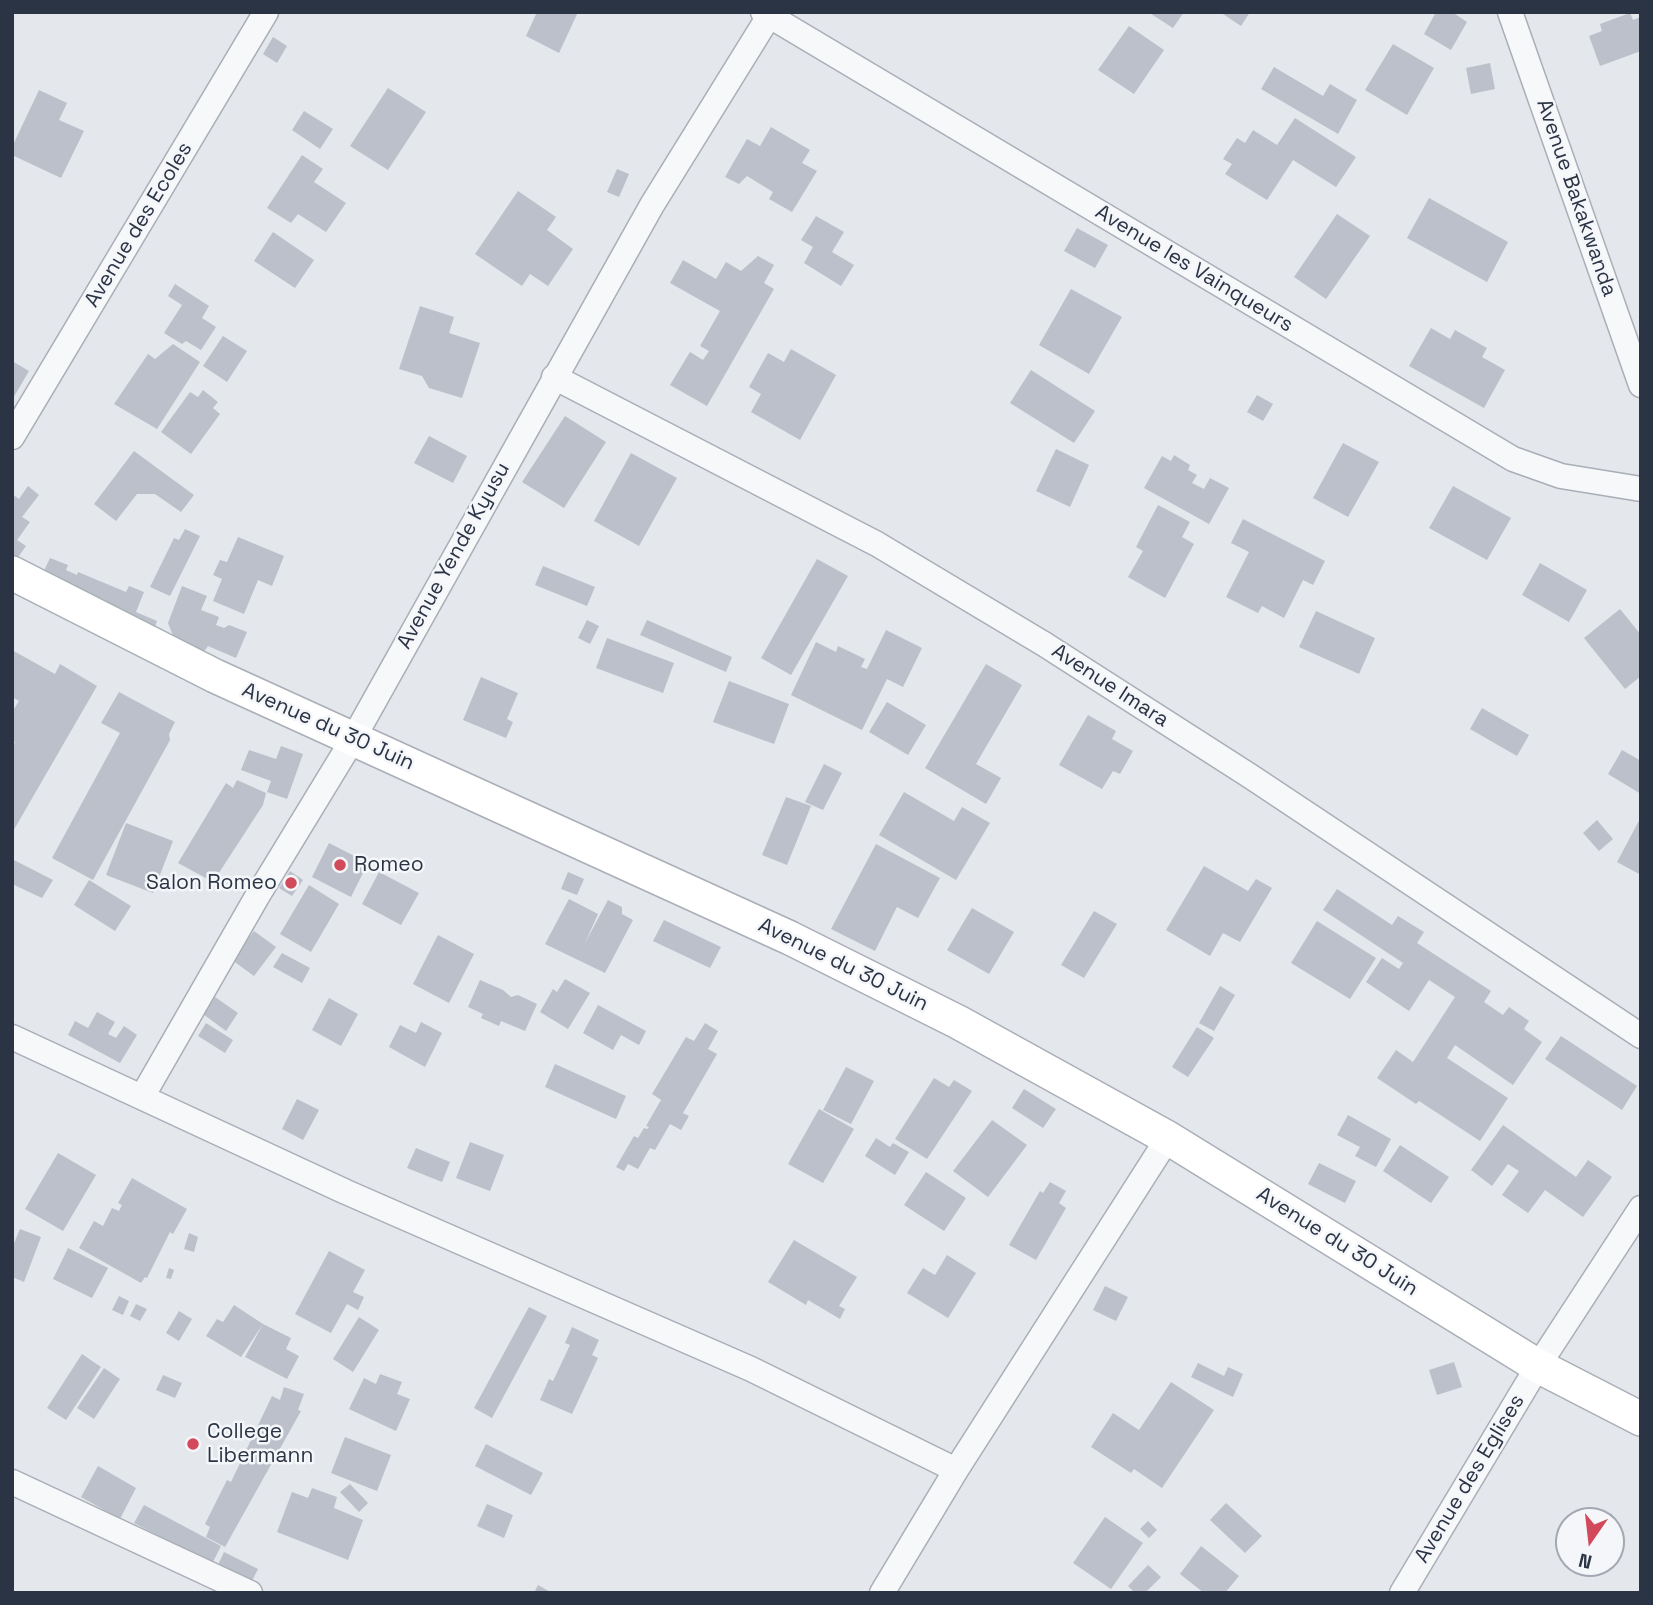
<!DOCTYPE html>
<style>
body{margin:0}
#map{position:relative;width:1653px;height:1605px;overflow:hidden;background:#e4e7ec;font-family:"Space Grotesk",sans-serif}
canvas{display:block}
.frame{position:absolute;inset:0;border:14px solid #2b3445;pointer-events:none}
.north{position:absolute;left:1555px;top:1507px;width:70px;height:70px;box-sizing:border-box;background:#f4f6f9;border:2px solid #a4a8b1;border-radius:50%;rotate:194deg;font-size:19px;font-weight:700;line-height:28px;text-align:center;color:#2b3445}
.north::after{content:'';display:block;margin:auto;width:24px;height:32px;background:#d1495b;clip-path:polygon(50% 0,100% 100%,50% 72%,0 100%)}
</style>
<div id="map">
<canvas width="1653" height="1605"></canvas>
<div class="frame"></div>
<div class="north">N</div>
</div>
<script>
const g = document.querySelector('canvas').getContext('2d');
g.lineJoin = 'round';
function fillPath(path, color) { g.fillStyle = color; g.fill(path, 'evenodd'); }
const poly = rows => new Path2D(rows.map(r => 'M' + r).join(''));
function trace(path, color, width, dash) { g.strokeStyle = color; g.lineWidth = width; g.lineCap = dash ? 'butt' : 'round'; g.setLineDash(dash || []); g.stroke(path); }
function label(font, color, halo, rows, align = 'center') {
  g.font = font + ' "Space Grotesk",sans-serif'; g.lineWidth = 5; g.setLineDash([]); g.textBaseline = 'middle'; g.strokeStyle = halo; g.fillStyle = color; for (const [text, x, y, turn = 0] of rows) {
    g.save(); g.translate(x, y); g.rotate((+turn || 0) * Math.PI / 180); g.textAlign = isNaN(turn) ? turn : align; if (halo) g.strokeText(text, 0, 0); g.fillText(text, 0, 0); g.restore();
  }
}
fillPath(poly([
 [537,12,578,12,559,53,526,36],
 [1148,12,1184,12,1173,28],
 [1220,12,1250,12,1241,26],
 [1436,12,1452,12,1467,22,1451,50,1424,34],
 [1630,13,1633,20,1641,17,1641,51,1600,66,1589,36,1602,31,1600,24],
 [1129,26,1164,50,1134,94,1098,70],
 [273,37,287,46,277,63,263,54],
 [1393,44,1434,68,1407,115,1365,90],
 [1490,63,1495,89,1471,94,1466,68],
 [1274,67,1323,96,1330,84,1357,100,1338,134,1261,89],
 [388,88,426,112,388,170,350,146],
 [39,90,67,103,59,120,84,131,61,178,12,155,12,147],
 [304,111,333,129,320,149,292,130],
 [1295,118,1356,157,1336,187,1293,160,1267,200,1225,174,1232,164,1223,159,1237,138,1245,143,1253,130,1277,145],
 [771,127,810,150,802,163,817,171,792,212,769,199,773,192,747,176,739,184,725,177,747,139,760,146],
 [302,155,323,169,314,182,346,203,326,232,298,214,291,223,267,208],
 [617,169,629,174,619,197,607,192],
 [518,191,556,217,547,230,573,249,548,286,530,274,522,286,475,254],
 [1429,198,1508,242,1487,282,1407,238],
 [1337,214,1370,236,1326,299,1294,277],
 [816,216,844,232,832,252,854,265,841,286,804,263,813,247,801,240],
 [1077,228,1108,245,1095,268,1064,251],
 [273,232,314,260,295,288,254,261],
 [758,256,774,265,764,283,774,289,707,406,670,385,690,352,703,360,709,351,700,346,720,311,670,283,683,260,716,279,726,262,741,271],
 [175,284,209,306,202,318,216,327,201,350,186,341,182,344,164,333,182,305,168,296],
 [1071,289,1122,317,1089,374,1039,345],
 [420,306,454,317,449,333,480,343,462,398,429,388,422,376,399,369],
 [1431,328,1450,339,1455,330,1487,348,1482,357,1505,370,1484,408,1409,366],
 [223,336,247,351,227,382,203,366],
 [173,344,200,362,157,429,114,404,148,354,155,359],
 [791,349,836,375,800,440,751,412,761,394,749,387,768,353,784,362],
 [12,361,29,371,12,400],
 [1031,370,1095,411,1074,443,1010,403],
 [203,390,218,402,213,408,220,414,191,454,161,432,190,392,198,397],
 [1257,395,1273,404,1263,421,1247,412],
 [565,416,606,442,564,508,522,482],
 [429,436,467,456,453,483,414,463],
 [1343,443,1379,462,1348,517,1313,498],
 [1056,449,1089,465,1070,507,1036,491],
 [134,451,194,495,181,512,155,494,137,494,116,521,94,504],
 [631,453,677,478,639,546,594,521],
 [1174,455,1190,465,1188,470,1197,475,1192,483,1204,489,1210,478,1229,488,1209,524,1144,488,1162,456,1171,461],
 [28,486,39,495,22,517,30,522,17,540,26,546,16,560,12,557,12,494,19,499],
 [1453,486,1511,518,1487,560,1429,528],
 [1158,505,1190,522,1182,537,1194,544,1165,598,1128,577,1143,551,1136,547],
 [1243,519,1325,561,1313,585,1303,580,1284,618,1262,606,1258,613,1226,597,1249,552,1231,543],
 [185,529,200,536,170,596,150,587,174,538,179,540],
 [238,537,284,556,272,586,258,580,244,614,213,601,222,579,213,575,220,560,227,562],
 [50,558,68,565,66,570,77,575,78,572,126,592,129,586,144,592,136,612,157,621,153,632,89,606,94,595,43,573],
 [817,559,848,576,791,675,761,658],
 [1540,563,1587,590,1569,622,1522,595],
 [543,566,595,587,587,606,535,585],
 [182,586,207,596,201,610,219,617,216,625,224,628,229,625,247,632,236,658,208,646,203,653,174,638,168,623],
 [1620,609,1641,635,1641,676,1625,689,1584,638],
 [1316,611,1375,638,1359,674,1299,647],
 [587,620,599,626,590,644,578,638],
 [647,620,732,657,726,672,640,635],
 [886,630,922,648,903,687,887,679,862,730,791,695,816,642,836,652,838,646,865,659,861,667,867,669],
 [607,638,674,663,663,693,596,668],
 [12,650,55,674,60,664,97,686,12,833,12,748,15,742,12,740,12,712,19,701,12,697],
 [986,664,1022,685,976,764,1001,778,986,804,925,768],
 [481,677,518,693,507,719,513,722,506,738,463,720],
 [729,681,789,704,774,744,713,722],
 [119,692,175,722,169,734,170,740,93,880,52,858,120,733,101,723],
 [887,702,926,725,908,755,869,732],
 [1482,708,1529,735,1517,756,1470,729],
 [1088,715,1116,731,1112,739,1133,751,1120,774,1113,771,1102,789,1059,765],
 [281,746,303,754,287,799,267,792,271,781,241,770,249,750,276,759],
 [1622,750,1641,761,1641,794,1608,774],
 [824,764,842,773,823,810,805,802],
 [237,780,266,793,263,805,213,882,178,863,226,783,233,788],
 [904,792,954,821,962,807,990,823,956,880,879,835],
 [786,797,811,806,787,865,762,855],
 [1641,817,1641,875,1617,862],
 [1597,820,1613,839,1599,851,1583,833],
 [126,823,173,841,153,893,106,875],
 [329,843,368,863,351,897,312,877],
 [876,844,940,878,918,918,897,907,875,951,831,929],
 [12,859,53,880,42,898,12,884],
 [1204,866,1248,891,1256,879,1272,888,1240,942,1223,933,1210,956,1166,930],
 [290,871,303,880,292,896,279,888],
 [379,872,419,893,401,925,362,904],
 [568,872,584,879,577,895,561,889],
 [89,880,131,906,115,931,74,905],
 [309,885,339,904,311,952,280,934],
 [1337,889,1392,925,1398,916,1424,932,1417,943,1491,991,1484,1002,1503,1015,1509,1007,1529,1021,1524,1029,1542,1042,1513,1085,1455,1045,1447,1058,1508,1098,1480,1141,1419,1101,1416,1104,1377,1078,1396,1050,1413,1062,1455,997,1429,980,1409,1011,1366,982,1382,958,1399,969,1403,963,1323,910],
 [569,899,598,914,585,943,608,900,622,907,622,914,633,920,605,973,545,944],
 [972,908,1014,932,989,974,947,950],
 [1094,911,1117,924,1084,978,1061,965],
 [664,920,721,947,710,968,653,941],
 [1317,921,1376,958,1350,999,1291,963],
 [254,931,276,947,254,976,232,960],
 [438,935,474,954,449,1003,413,984],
 [282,953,310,968,302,983,273,967],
 [565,979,590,993,568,1029,540,1012,553,989,557,992],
 [480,980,503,990,511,997,518,995,537,1004,525,1031,501,1021,499,1026,481,1018,483,1014,468,1007],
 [1220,986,1235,995,1214,1031,1199,1023],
 [215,997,238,1013,226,1031,203,1014],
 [329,998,358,1014,341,1046,312,1030],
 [598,1005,646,1031,639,1045,621,1035,613,1050,583,1033],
 [97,1012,115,1022,108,1034,116,1038,124,1026,137,1035,120,1063,68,1035,75,1021,88,1028],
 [421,1022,442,1033,425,1067,389,1047,400,1025,416,1033],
 [206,1023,233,1040,225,1053,198,1036],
 [705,1023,718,1031,708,1049,717,1054,683,1113,689,1116,681,1130,670,1124,655,1150,650,1148,638,1169,628,1164,624,1171,616,1167,634,1136,638,1138,644,1128,647,1129,649,1127,646,1126,661,1100,669,1105,652,1094,686,1037,694,1041],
 [1197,1027,1214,1038,1188,1077,1172,1067],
 [1561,1036,1637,1086,1622,1110,1545,1059],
 [555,1064,626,1096,616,1119,545,1087],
 [846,1067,874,1081,851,1124,823,1110],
 [934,1078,949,1087,954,1080,972,1091,927,1159,895,1139],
 [1024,1089,1056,1109,1043,1128,1012,1108],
 [297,1099,319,1110,303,1140,282,1129],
 [819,1109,854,1129,823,1183,788,1164],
 [1348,1115,1391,1139,1376,1167,1355,1156,1360,1147,1337,1135],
 [992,1120,1027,1145,988,1197,953,1171],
 [1503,1125,1576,1177,1588,1160,1612,1177,1583,1217,1545,1190,1528,1213,1502,1195,1519,1171,1508,1164,1492,1186,1471,1170],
 [876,1138,890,1147,893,1143,909,1152,895,1175,865,1156],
 [470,1142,504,1155,490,1191,456,1178],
 [1400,1145,1449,1177,1431,1203,1383,1171],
 [416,1148,450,1162,442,1182,407,1168],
 [58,1153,96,1175,63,1231,25,1209],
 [1319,1163,1356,1181,1345,1203,1308,1184],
 [926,1172,966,1198,944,1231,904,1205],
 [132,1178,187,1209,173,1234,170,1232,147,1278,145,1277,141,1283,79,1248,94,1221,103,1226,112,1208,119,1211,122,1205,118,1203],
 [1050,1182,1066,1191,1059,1203,1066,1208,1036,1260,1009,1245,1040,1191,1043,1193],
 [20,1229,41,1237,24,1282,12,1277,12,1248],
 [189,1233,198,1237,194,1252,184,1249],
 [794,1240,857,1277,839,1306,845,1309,840,1319,808,1300,806,1305,768,1282],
 [68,1248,108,1268,92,1298,53,1279],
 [329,1251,365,1270,353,1292,364,1297,358,1310,347,1304,331,1333,295,1314],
 [947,1255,976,1273,948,1318,907,1293,923,1268,935,1275],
 [169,1268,174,1270,171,1279,166,1278],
 [1105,1286,1128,1297,1116,1321,1093,1310],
 [119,1296,129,1301,123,1315,112,1310],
 [136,1304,147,1309,140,1321,130,1316],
 [234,1305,263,1324,291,1338,286,1349,299,1356,287,1379,245,1357,263,1324,241,1357,206,1336,217,1319,223,1322],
 [529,1307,547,1316,492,1418,474,1408],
 [179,1311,192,1319,179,1341,166,1333],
 [359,1317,379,1330,353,1372,333,1359],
 [572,1327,599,1340,592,1355,598,1358,572,1414,540,1400,549,1379,553,1381,570,1345,565,1343],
 [82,1354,101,1367,66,1420,47,1408],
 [1454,1362,1462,1387,1437,1395,1429,1370],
 [1198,1363,1224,1376,1228,1367,1243,1374,1233,1397,1191,1377],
 [104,1368,120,1379,94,1419,77,1408],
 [380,1374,402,1382,397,1394,410,1399,396,1431,349,1409,364,1378,376,1384],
 [163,1375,182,1383,175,1398,156,1390],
 [1171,1382,1214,1410,1162,1488,1134,1469,1131,1473,1091,1447,1113,1413,1139,1430],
 [284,1387,304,1394,298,1410,301,1411,225,1547,206,1537,210,1527,205,1524,227,1480,231,1482,272,1396,280,1400],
 [345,1437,391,1455,377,1491,331,1473],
 [486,1444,543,1473,531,1495,475,1466],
 [98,1466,136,1488,120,1519,81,1497],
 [350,1484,368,1503,359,1512,340,1492],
 [312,1488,337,1497,334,1508,363,1520,348,1560,277,1532,292,1492,308,1498],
 [1226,1503,1262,1536,1245,1553,1210,1520],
 [487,1504,513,1515,504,1538,477,1526],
 [144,1505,221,1546,212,1564,134,1523],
 [1105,1517,1143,1543,1111,1589,1073,1563],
 [1148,1521,1157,1530,1149,1538,1140,1529],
 [1201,1546,1239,1576,1225,1593,1204,1593,1180,1574],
 [224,1552,258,1569,250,1585,216,1569],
 [1148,1565,1161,1577,1145,1593,1135,1593,1128,1586],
 [538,1585,552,1593,534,1593]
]), '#bbc0ca');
const street = poly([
 [763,12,1513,459,1561,476,1641,489],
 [1510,12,1641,385],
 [554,377,877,544,1044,644,1250,776,1641,1036],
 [12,437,266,12],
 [12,1037,346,1192,751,1369,956,1470],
 [142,1097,258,895,353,739,652,205,769,16],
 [12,1482,250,1593],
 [882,1593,956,1470,1168,1138],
 [1402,1593,1538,1366,1641,1208]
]);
const secondary = poly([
 [12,573,215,676,790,938,958,1022,1168,1138,1538,1366,1641,1419]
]);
trace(street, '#a9aeb7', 27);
trace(secondary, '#a9aeb7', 36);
trace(street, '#f7f8fa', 24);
trace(secondary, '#fff', 33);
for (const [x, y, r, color] of [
 [340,865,7,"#d1495b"],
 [291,883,7,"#d1495b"],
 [193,1444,7,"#d1495b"]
]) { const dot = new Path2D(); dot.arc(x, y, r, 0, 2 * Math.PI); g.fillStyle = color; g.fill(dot); trace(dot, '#f4f6f9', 2.5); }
label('21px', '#2b3445', '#f4f6f9', [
 ["Avenue Bakakwanda",1576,198,71],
 ["Avenue des Ecoles",139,225,-59],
 ["Avenue les Vainqueurs",1194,269,31],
 ["Avenue Yende Kyusu",454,556,-61],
 ["Avenue Imara",1110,686,33],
 ["Avenue du 30 Juin",328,727,24],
 ["Avenue du 30 Juin",843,965,26],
 ["Avenue du 30 Juin",1337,1242,32],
 ["Avenue des Eglises",1470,1479,-59]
]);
label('21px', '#2b3445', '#f4f6f9', [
 ["Romeo",354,865],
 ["Salon Romeo",277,883,"right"],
 ["College",207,1432],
 ["Libermann",207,1456]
], 'left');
</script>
